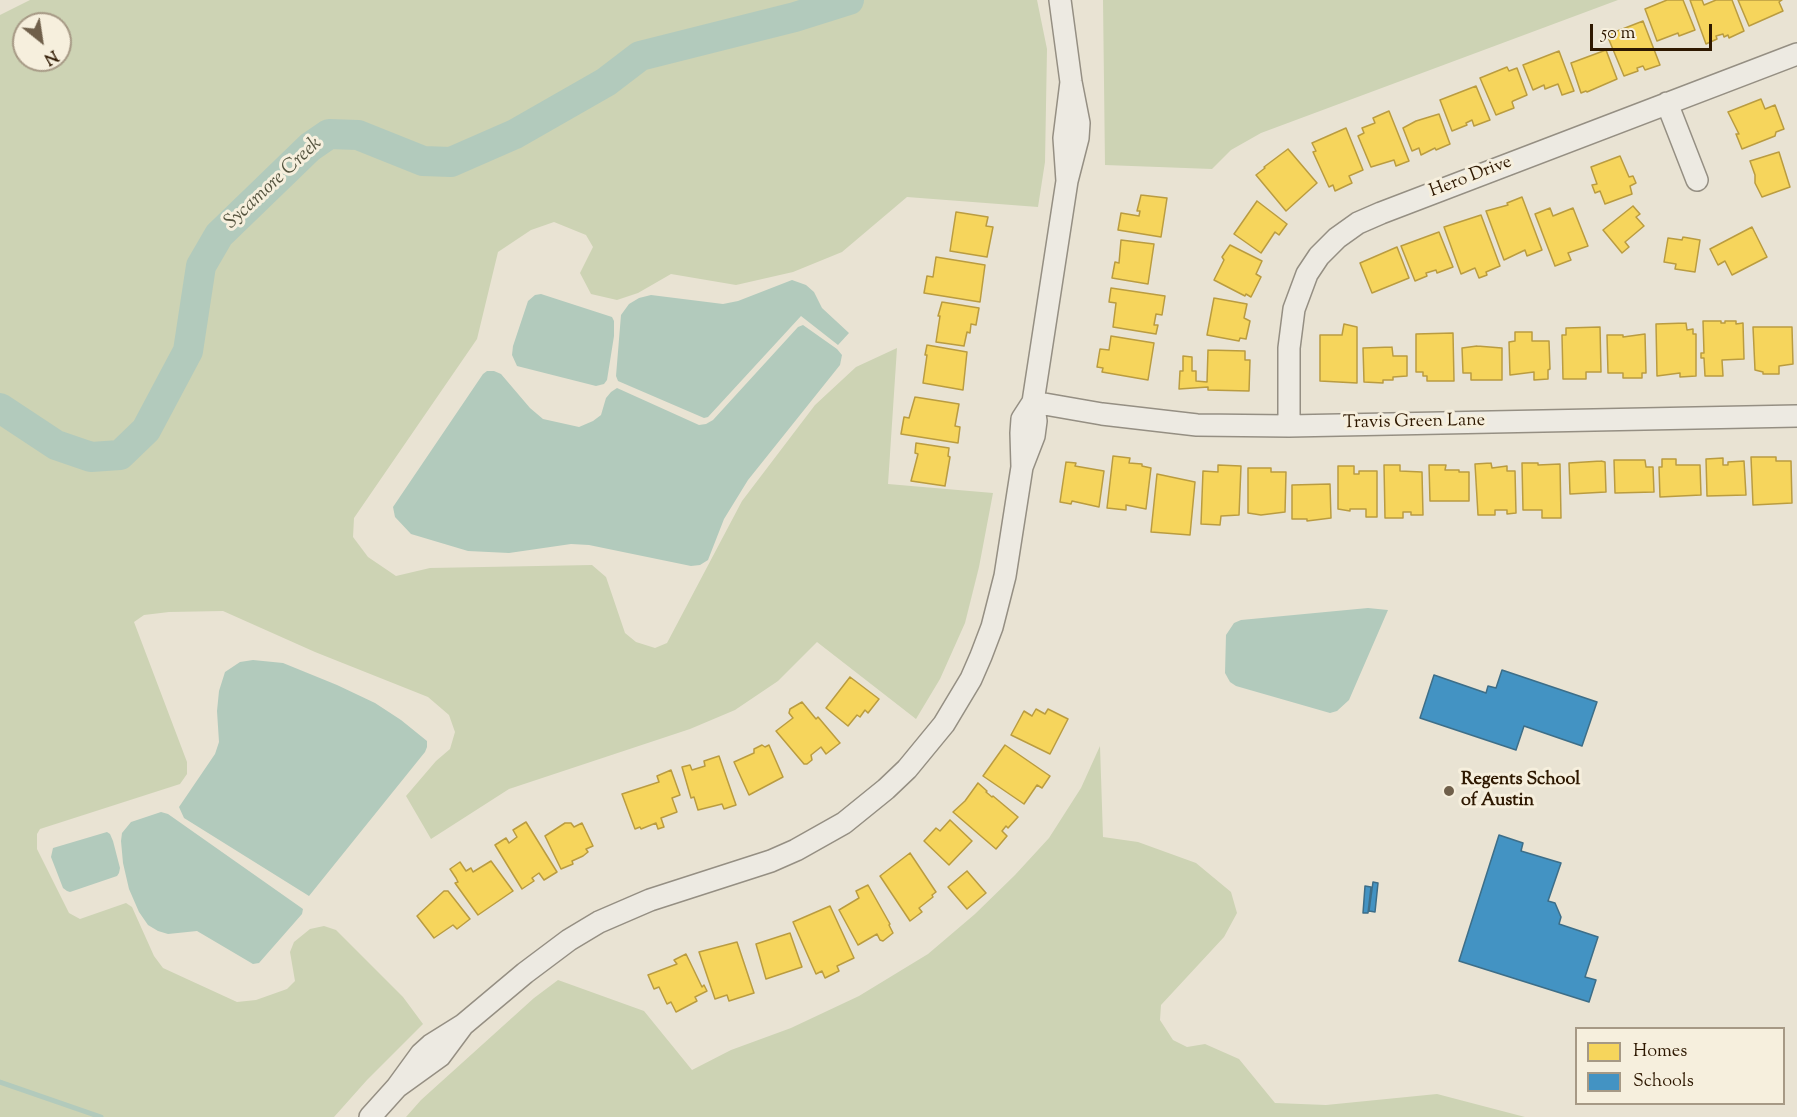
<!DOCTYPE html>
<style>
body{margin:0}
#map{position:relative;width:1797px;height:1117px;overflow:hidden;background:#e9e3d3;font-family:"Sorts Mill Goudy",serif}
canvas{display:block}
.legend{position:absolute;left:1575px;top:1027px;width:210px;height:78px;box-sizing:border-box;background:#f6efdd;border:2px solid #a69985;margin:0;padding:8px 10px;list-style:none;font-size:18px;color:#2e1800}
.legend li{display:flex;align-items:center;gap:12px;height:30px}
.legend b{width:30px;border:2px solid #a69985}
.north{position:absolute;left:12px;top:12px;width:60px;height:60px;box-sizing:border-box;background:#f6efdd;border:2px solid #a69985;border-radius:50%;rotate:150deg;font-size:16px;font-weight:700;line-height:24px;text-align:center;color:#2e1800}
.north::after{content:'';display:block;margin:auto;width:21px;height:27px;background:#6f5f4a;clip-path:polygon(50% 0,100% 100%,50% 72%,0 100%)}
.scale{position:absolute;left:1590px;top:24px;width:122px;height:27px;box-sizing:border-box;border:3px solid #2e1800;border-top:0;padding-left:8px;font-size:18px;line-height:21px;white-space:nowrap;color:#2e1800;-webkit-text-stroke:4px #f6efdd;paint-order:stroke}
</style>
<div id="map">
<canvas width="1797" height="1117"></canvas>
<ul class="legend">
<li><b style="height:16px;background:#f6d55c"></b>Homes</li>
<li><b style="height:16px;background:#4393c3"></b>Schools</li>
</ul>
<div class="north">N</div>
<div class="scale">50 m</div>
</div>
<script>
const g = document.querySelector('canvas').getContext('2d');
g.lineJoin = 'round';
function fillPath(path, color) { g.fillStyle = color; g.fill(path, 'evenodd'); }
const poly = rows => new Path2D(rows.map(r => 'M' + r).join(''));
function trace(path, color, width, dash) { g.strokeStyle = color; g.lineWidth = width; g.lineCap = dash ? 'butt' : 'round'; g.setLineDash(dash || []); g.stroke(path); }
function label(font, color, halo, rows, align = 'center') {
  g.font = font + ' "Sorts Mill Goudy",serif'; g.lineWidth = 6; g.setLineDash([]); g.textBaseline = 'middle'; g.strokeStyle = halo; g.fillStyle = color; for (const [text, x, y, turn = 0] of rows) {
    g.save(); g.translate(x, y); g.rotate((+turn || 0) * Math.PI / 180); g.textAlign = isNaN(turn) ? turn : align; if (halo) g.strokeText(text, 0, 0); g.fillText(text, 0, 0); g.restore();
  }
}
fillPath(poly([
 [30,0,1037,0,1047,49,1045,162,1038,207,907,197,842,252,793,272,736,285,671,274,638,293,617,300,591,294,580,273,593,247,586,235,554,222,531,230,498,252,477,339,354,518,353,537,368,557,396,576,430,568,592,565,606,577,625,633,636,642,655,648,667,643,742,501,815,405,856,367,897,348,888,484,993,493,979,567,965,623,940,679,916,719,817,642,778,681,735,710,690,729,509,789,431,839,406,796,436,761,450,749,455,732,449,715,428,697,315,652,223,611,169,612,144,615,134,622,187,762,187,774,180,784,40,829,37,834,37,849,69,913,80,919,126,903,132,907,154,956,163,968,237,1002,256,1000,287,989,295,981,290,952,294,942,310,929,324,926,336,930,403,997,423,1024,367,1080,334,1117,0,1117,0,15],
 [24,24,60,24,60,60,24,60],
 [1103,0,1618,0,1261,133,1231,150,1212,169,1105,165],
 [1100,746,1103,837,1138,842,1196,863,1231,892,1237,913,1224,937,1161,1005,1160,1020,1173,1040,1187,1047,1205,1044,1239,1059,1275,1103,1326,1105,1437,1094,1525,1117,406,1117,421,1100,534,998,558,980,644,1011,692,1070,731,1050,791,1028,859,996,928,954,975,914,1015,875,1049,838,1081,788]
]), '#cdd3b4');
fillPath(poly([
 [792,280,806,285,814,292,822,308,849,333,838,345,801,316,708,417,704,418,618,381,616,376,621,315,629,304,639,298,651,295,723,304,738,301],
 [541,294,612,317,614,321,614,336,607,380,604,384,596,386,517,366,512,355,513,346,528,301,535,295],
 [803,325,837,349,842,355,840,365,748,480,724,519,708,560,700,565,691,566,589,545,571,544,509,553,468,551,411,534,395,517,393,507,483,374,487,371,494,371,501,374,530,408,543,419,579,427,593,421,601,415,606,398,611,392,617,388,699,425,706,424,713,420,798,327],
 [1368,608,1388,610,1349,700,1337,711,1330,713,1236,686,1230,682,1225,673,1226,635,1234,623,1241,620],
 [253,660,283,663,337,685,375,703,401,720,427,741,427,747,425,752,309,896,184,818,179,807,215,754,219,742,217,711,219,691,225,672,240,662],
 [161,812,168,814,303,909,302,914,259,963,253,964,197,931,168,934,158,931,148,925,139,912,129,889,123,863,121,841,122,833,131,822],
 [107,832,110,834,113,841,120,868,119,873,117,876,70,892,67,891,63,888,51,857,53,848]
]), '#b2cabc');
const homes = poly([
 [1667,0,1683,0,1695,30,1679,36,1678,33,1657,41,1645,9,1667,0],
 [1690,0,1702,0,1704,5,1716,0,1732,0,1744,31,1729,38,1728,35,1724,37,1723,34,1716,36,1717,39,1706,44,1690,0],
 [1738,0,1782,0,1779,2,1783,11,1749,26,1738,0],
 [1643,21,1660,65,1645,70,1643,66,1637,68,1638,71,1624,76,1607,35,1643,21],
 [1606,50,1617,79,1587,92,1586,91,1581,93,1571,63,1606,50],
 [1559,51,1574,91,1562,95,1558,84,1545,89,1544,85,1533,90,1523,65,1559,51],
 [1507,67,1509,71,1517,68,1527,95,1513,101,1512,102,1514,108,1496,115,1480,78,1507,67],
 [1476,86,1490,120,1474,126,1472,120,1466,123,1467,125,1452,131,1440,100,1476,86],
 [1761,99,1765,109,1775,105,1784,129,1776,132,1775,136,1742,149,1736,134,1739,134,1728,112,1761,99],
 [1389,111,1409,161,1396,166,1394,160,1371,167,1358,136,1364,133,1362,128,1375,123,1373,118,1389,111],
 [1439,114,1450,144,1436,150,1435,148,1421,155,1419,148,1412,151,1403,128,1416,121,1439,114],
 [1346,128,1363,170,1349,176,1352,183,1335,191,1333,185,1329,187,1313,152,1316,151,1312,143,1346,128],
 [1288,149,1317,183,1286,211,1256,175,1265,168,1264,167,1288,149],
 [1779,152,1790,187,1762,197,1755,183,1755,175,1750,161,1779,152],
 [1620,156,1629,177,1633,176,1636,183,1630,186,1632,194,1605,204,1600,191,1595,193,1592,185,1597,184,1591,167,1620,156],
 [1141,195,1167,198,1161,237,1118,230,1121,213,1139,216,1140,211,1137,211,1141,195],
 [1522,197,1542,250,1527,256,1525,250,1504,260,1486,211,1508,205,1507,203,1522,197],
 [1257,201,1287,224,1279,235,1275,232,1261,253,1234,234,1257,201],
 [1633,206,1640,214,1636,217,1644,226,1625,242,1629,247,1622,253,1603,230,1633,206],
 [1550,208,1553,216,1573,208,1588,246,1568,253,1571,260,1555,266,1535,214,1550,208],
 [956,212,988,217,986,226,993,227,987,257,950,251,956,212],
 [1481,215,1500,266,1486,272,1487,275,1479,278,1475,268,1461,274,1444,227,1481,215],
 [1752,227,1767,257,1732,275,1725,261,1718,265,1710,249,1752,227],
 [1439,232,1453,267,1437,273,1436,270,1426,273,1427,276,1415,281,1401,246,1439,232],
 [1683,237,1700,240,1695,272,1675,269,1676,264,1664,262,1668,238,1682,240,1683,237],
 [1121,240,1154,244,1148,284,1112,278,1115,262,1119,263,1121,240],
 [1230,245,1262,261,1256,274,1261,277,1251,297,1246,294,1245,296,1214,280,1224,260,1222,257,1230,245],
 [1397,247,1409,278,1372,293,1360,263,1397,247],
 [936,257,985,265,980,302,924,293,927,276,933,277,936,257],
 [1111,288,1165,296,1162,315,1156,314,1154,325,1158,325,1156,334,1113,327,1116,303,1109,302,1111,288],
 [1214,298,1247,304,1244,318,1250,321,1246,339,1240,338,1239,341,1207,335,1214,298],
 [942,302,979,308,976,325,971,324,970,333,967,332,964,346,936,342,940,316,938,316,942,302],
 [1703,321,1721,321,1721,323,1725,323,1725,321,1736,321,1736,324,1743,323,1744,359,1722,360,1723,376,1705,376,1704,358,1701,358,1701,353,1704,353,1703,321],
 [1686,323,1687,330,1693,329,1693,334,1696,334,1696,376,1680,377,1680,373,1657,376,1656,324,1686,323],
 [1344,324,1357,327,1357,383,1320,381,1320,335,1342,335,1344,324],
 [1600,327,1601,372,1586,372,1586,379,1563,379,1562,335,1566,335,1566,328,1600,327],
 [1753,327,1792,327,1793,364,1779,366,1779,374,1763,374,1763,372,1755,370,1753,327],
 [1515,332,1532,332,1532,341,1549,341,1550,369,1548,370,1548,379,1534,380,1534,372,1510,375,1509,342,1515,341,1515,332],
 [1453,333,1454,381,1427,381,1427,376,1423,376,1423,372,1416,372,1416,334,1453,333],
 [1645,334,1646,373,1642,373,1642,378,1623,378,1623,373,1608,373,1607,335,1623,335,1623,337,1645,334],
 [1111,336,1154,343,1148,380,1102,372,1103,368,1097,367,1100,349,1109,350,1111,336],
 [927,345,967,352,963,390,923,383,927,355,925,355,927,345],
 [1477,346,1502,348,1502,380,1471,380,1471,373,1463,373,1462,348,1477,346],
 [1392,347,1393,356,1407,356,1407,376,1393,377,1393,380,1383,380,1383,383,1364,382,1363,348,1392,347],
 [1208,350,1245,351,1245,360,1250,360,1249,391,1208,390,1208,387,1179,389,1180,371,1183,371,1183,356,1192,357,1192,371,1196,371,1196,381,1207,382,1208,350],
 [915,397,959,404,955,426,960,427,958,443,901,434,904,417,909,418,915,397],
 [916,443,949,448,948,456,950,457,945,486,911,481,918,454,915,453,916,443],
 [1113,456,1130,458,1129,463,1142,464,1142,466,1151,468,1146,509,1126,505,1126,510,1107,508,1113,456],
 [1751,457,1776,457,1776,461,1791,461,1792,503,1753,505,1751,457],
 [1723,458,1723,465,1728,465,1728,462,1744,461,1746,495,1707,496,1706,459,1723,458],
 [1662,459,1676,459,1676,465,1700,465,1701,495,1660,497,1659,467,1662,467,1662,459],
 [1614,460,1645,460,1646,467,1653,467,1654,492,1615,493,1614,460],
 [1601,461,1605,462,1606,492,1570,494,1569,463,1601,461],
 [1066,462,1076,463,1075,466,1104,471,1099,507,1072,501,1071,504,1060,502,1066,462],
 [1491,463,1492,468,1507,466,1507,471,1515,471,1516,513,1507,514,1507,510,1495,510,1495,515,1478,515,1475,464,1491,463],
 [1522,463,1538,463,1538,465,1560,464,1561,518,1542,518,1542,510,1523,510,1522,463],
 [1218,465,1241,466,1239,515,1221,516,1220,525,1201,524,1203,471,1218,472,1218,465],
 [1384,465,1400,465,1400,471,1422,472,1423,515,1411,515,1411,512,1403,512,1403,518,1385,518,1384,465],
 [1429,465,1446,465,1445,470,1459,470,1459,472,1469,472,1469,501,1430,501,1429,465],
 [1338,466,1354,466,1354,474,1359,474,1359,471,1377,471,1377,517,1366,517,1366,509,1350,509,1350,511,1338,509,1338,466],
 [1248,468,1271,468,1271,472,1286,472,1285,512,1261,515,1248,513,1248,468],
 [1157,474,1195,482,1190,535,1151,532,1157,474],
 [1330,484,1331,518,1307,521,1307,519,1292,519,1292,485,1330,484],
 [850,677,879,699,868,713,865,710,860,717,857,715,848,726,826,708,850,677],
 [802,702,816,719,818,717,840,743,826,754,821,747,811,755,812,760,807,764,804,764,776,731,793,718,789,713,790,709,802,702],
 [1036,709,1045,714,1048,709,1068,719,1050,754,1011,735,1024,711,1032,716,1036,709],
 [762,745,765,747,769,745,783,777,749,795,734,762,754,753,754,749,762,745],
 [1005,745,1050,776,1042,788,1037,785,1024,804,983,776,1005,745],
 [719,756,736,805,724,809,722,804,698,810,694,797,691,798,682,767,690,765,692,770,705,766,704,761,719,756],
 [671,770,680,795,672,798,677,812,661,818,664,827,658,829,656,823,641,829,640,827,635,829,622,794,659,782,657,776,671,770],
 [978,783,987,791,986,792,992,797,993,796,1018,817,1008,828,1006,826,1002,831,1007,836,996,849,953,812,965,801,978,783],
 [950,820,972,841,949,865,924,841,936,828,940,831,950,820],
 [526,822,557,872,544,880,539,873,532,878,534,881,522,889,495,845,506,838,509,843,517,837,513,830,526,822],
 [565,823,571,823,574,827,582,823,593,846,586,849,588,852,583,856,572,861,573,864,561,869,545,836,565,823],
 [910,853,936,892,932,895,933,897,919,908,922,912,910,921,880,876,910,853],
 [491,861,513,891,478,915,455,883,458,882,456,878,450,869,460,862,466,871,471,868,473,872,491,861],
 [967,871,986,893,967,909,948,887,967,871],
 [868,885,890,924,889,925,893,933,883,941,880,940,877,934,858,945,839,910,859,898,856,891,868,885],
 [444,891,448,891,470,919,457,929,453,925,434,938,417,916,444,891],
 [830,906,854,958,837,966,839,971,825,978,822,971,816,974,793,922,830,906],
 [790,933,802,967,766,979,756,944,790,933],
 [737,942,754,993,729,1001,727,995,715,999,699,952,737,942],
 [686,954,702,987,704,985,707,991,695,997,697,1001,676,1012,671,1002,667,1004,659,987,654,989,648,975,677,964,674,960,686,954]
]);
fillPath(homes, '#f6d55c');
trace(homes, '#ba9c40', 1.5);
const schools = poly([
 [1502,670,1597,702,1582,746,1524,726,1516,750,1420,718,1434,675,1486,693,1488,686,1496,688,1502,670],
 [1499,835,1523,843,1521,851,1561,863,1548,901,1555,903,1561,917,1559,924,1598,937,1585,977,1596,980,1589,1002,1459,961,1499,835],
 [1373,882,1378,883,1375,912,1369,911,1373,882],
 [1365,886,1371,887,1368,913,1363,913,1365,886]
]);
fillPath(schools, '#4393c3');
trace(schools, '#3d6e88', 1.5);
trace(poly([
 [0,1082,101,1117]
]), '#b2cabc', 5);
trace(poly([
 [0,408,56,445,91,457,120,455,146,430,188,351,201,266,219,235,310,147,329,134,358,135,423,161,451,162,515,134,606,82,640,56,795,17,849,0]
]), '#b2cabc', 30);
const minor = poly([
 [1060,0,1071,82,1079,123,1078,138,1067,181,1064,138,1071,82],
 [1667,103,1697,180],
 [1033,402,1102,414,1197,425,1289,426,1797,416],
 [1033,402,1022,419,1021,433,1022,467,1034,436,1036,421,1033,402,1067,181],
 [1289,426,1289,348,1294,309,1307,274,1319,256,1337,238,1358,223,1381,213,1797,54],
 [463,1025,440,1056,397,1087,421,1054,431,1045,463,1025,525,973,569,940,599,922,650,900,771,861,796,850,844,823,886,789,907,769,944,724,971,679,981,656,992,627,1005,576,1022,467],
 [370,1117,397,1087]
]);
trace(minor, '#958f83', 24);
trace(minor, '#edeae2', 21);
for (const [x, y, r, color] of [
 [1449,791,6,"#6f5f4a"]
]) { const dot = new Path2D(); dot.arc(x, y, r, 0, 2 * Math.PI); g.fillStyle = color; g.fill(dot); trace(dot, '#f6efdd', 2); }
label('18px', '#2e1800', '#f6efdd', [
 ["Hero Drive",1471,178,-21],
 ["Travis Green Lane",1414,423,-1]
]);
label('bold 18px', '#2e1800', '#f6efdd', [
 ["Regents School",1461,781],
 ["of Austin",1461,802]
], 'left');
label('italic 20px', '#54533e', '#f6efdd', [
 ["Sycamore Creek",274,184,-43]
]);
</script>
